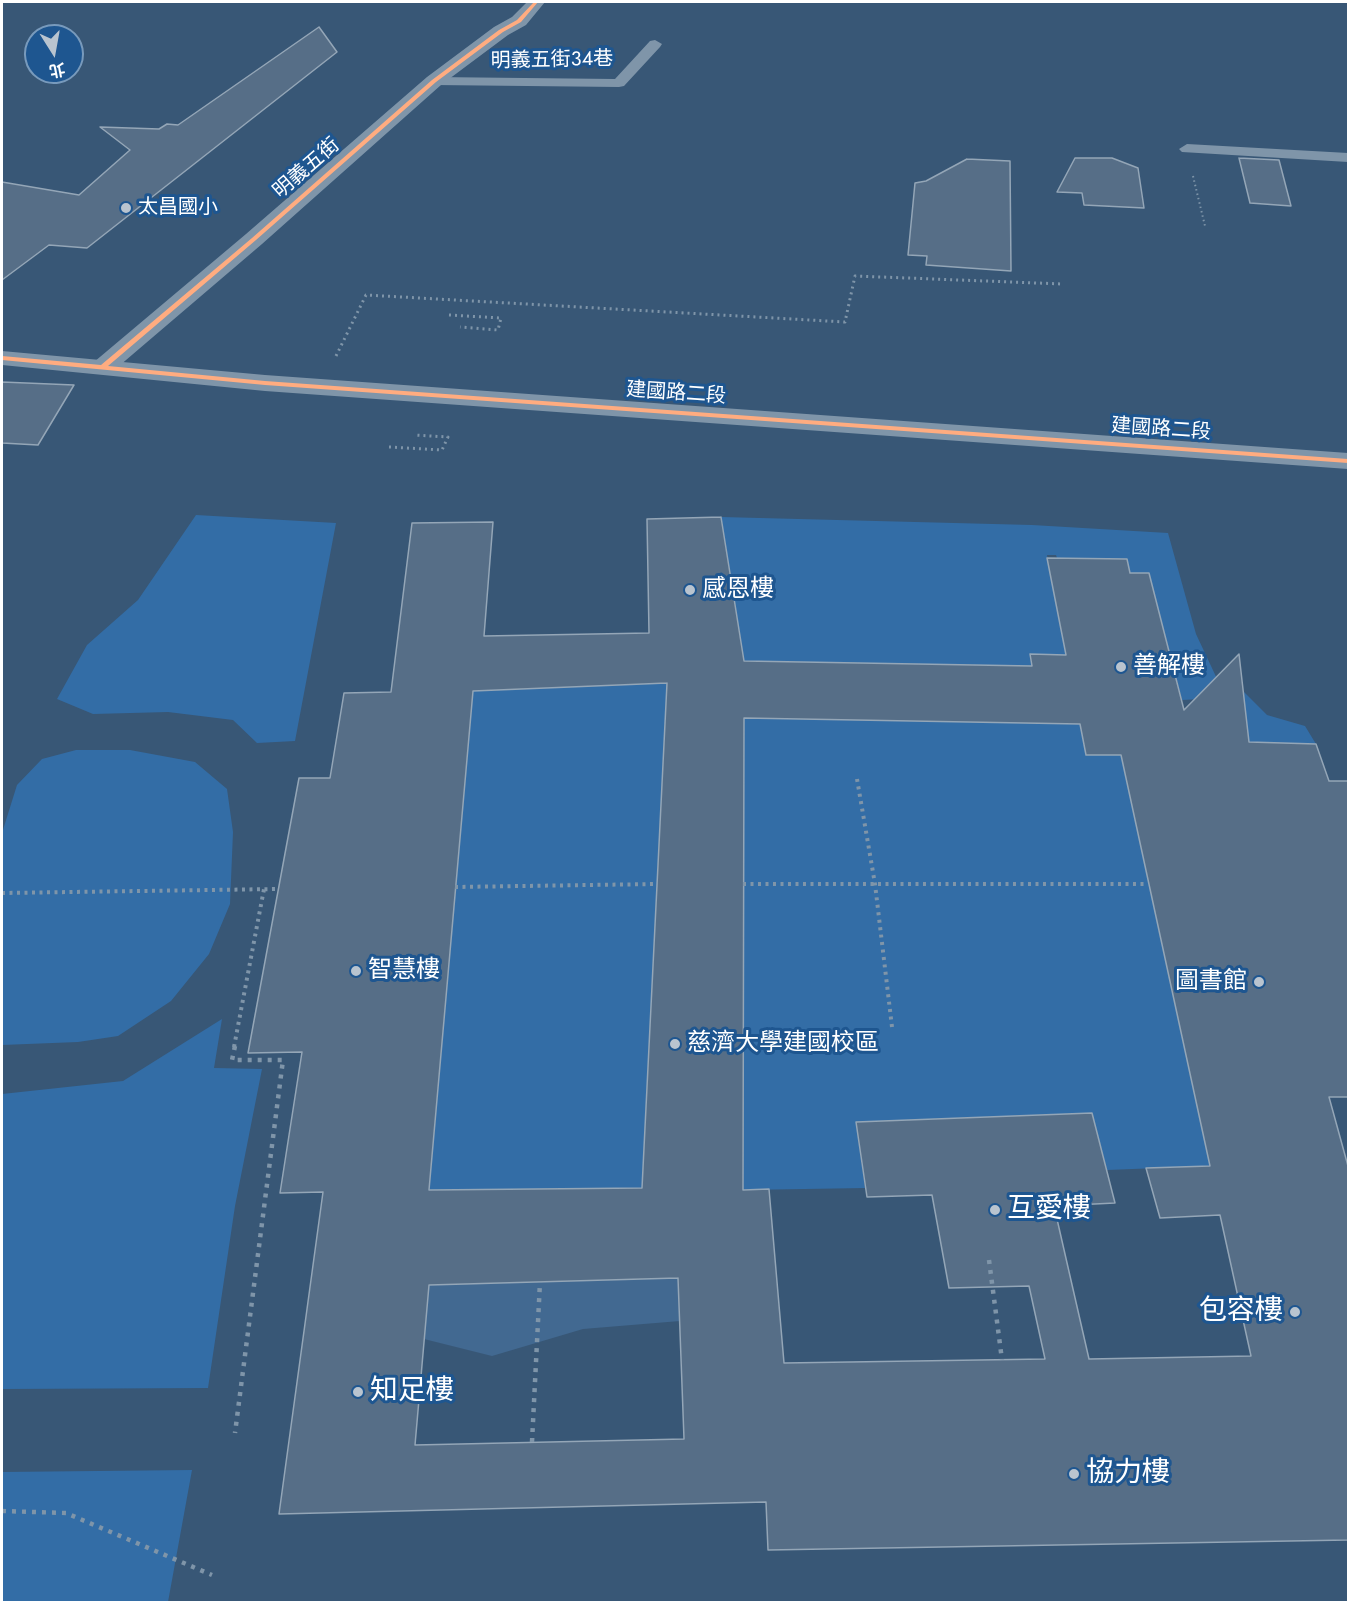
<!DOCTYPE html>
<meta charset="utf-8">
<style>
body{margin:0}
#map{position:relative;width:1350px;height:1604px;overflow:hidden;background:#385776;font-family:Jost,"Noto Sans TC",sans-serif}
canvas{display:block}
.frame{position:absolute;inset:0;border:3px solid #fff;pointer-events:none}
.north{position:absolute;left:24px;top:24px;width:60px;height:60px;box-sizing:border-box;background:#1e5690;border:2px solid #789abc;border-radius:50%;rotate:169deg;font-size:16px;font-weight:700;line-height:24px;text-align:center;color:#fff}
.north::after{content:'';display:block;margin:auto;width:21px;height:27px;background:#b9c4cf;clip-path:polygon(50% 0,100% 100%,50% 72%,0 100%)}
</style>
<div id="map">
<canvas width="1350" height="1604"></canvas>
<div class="frame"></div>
<div class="north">北</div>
</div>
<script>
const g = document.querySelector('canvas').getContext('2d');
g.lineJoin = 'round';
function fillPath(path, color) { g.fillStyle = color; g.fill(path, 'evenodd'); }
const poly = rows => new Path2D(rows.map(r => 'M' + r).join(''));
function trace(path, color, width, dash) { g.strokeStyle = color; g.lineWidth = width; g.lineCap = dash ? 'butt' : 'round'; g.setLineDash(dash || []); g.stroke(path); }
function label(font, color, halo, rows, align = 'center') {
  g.font = font + ' Jost,"Noto Sans TC",sans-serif'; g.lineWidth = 6; g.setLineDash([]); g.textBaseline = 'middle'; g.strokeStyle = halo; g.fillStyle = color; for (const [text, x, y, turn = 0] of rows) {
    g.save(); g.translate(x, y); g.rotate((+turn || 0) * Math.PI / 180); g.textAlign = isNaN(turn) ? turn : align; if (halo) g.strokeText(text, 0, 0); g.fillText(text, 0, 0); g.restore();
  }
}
fillPath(poly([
 [196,515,336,523,295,741,257,743,233,720,168,712,93,714,57,699,87,645,138,600],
 [721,517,1032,525,1168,533,1196,634,1219,683,1220,698,1182,700,1149,574,1130,573,1127,559,1057,558,1056,555,1047,555,1066,655,1030,654,1032,666,744,661],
 [1071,679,1086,755,1121,755,1210,1166,1107,1170,1092,1113,856,1122,865,1188,743,1190,744,684],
 [667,683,642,1188,429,1190,473,691],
 [1242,690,1267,715,1305,726,1316,744,1168,741],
 [76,750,130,750,195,762,227,789,233,832,230,904,209,954,171,1001,118,1036,78,1042,2,1045,2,833,17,785,42,759],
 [222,1019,214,1068,262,1069,235,1206,208,1388,2,1389,2,1094,123,1081],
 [192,1470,168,1602,2,1602,2,1472]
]), '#336da6');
fillPath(poly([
 [678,1278,680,1321,583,1329,492,1356,424,1339,429,1285]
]), '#426991');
const building = poly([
 [319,27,337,52,87,248,49,245,2,280,2,182,79,195,130,150,100,127,159,129,167,124,178,125,319,27],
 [1075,158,1112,158,1138,168,1144,208,1084,205,1082,193,1057,192,1075,158],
 [1239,158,1279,160,1291,206,1250,203,1239,158],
 [967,159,1010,161,1011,271,926,265,927,256,908,255,915,183,926,181,967,159],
 [2,382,74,385,38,445,2,443,2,382],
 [721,517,744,661,1032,666,1030,654,1066,655,1047,558,1127,559,1130,573,1149,573,1184,710,1239,654,1249,742,1316,744,1329,781,1348,781,1348,1097,1329,1097,1348,1166,1348,1540,768,1550,766,1502,279,1514,323,1192,280,1193,302,1052,248,1053,299,778,330,778,344,693,391,692,412,523,493,522,484,636,649,633,647,519,721,517],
 [667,683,642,1188,429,1190,473,691,667,683],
 [744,718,1080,724,1086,755,1121,755,1210,1166,1146,1168,1160,1218,1220,1215,1251,1356,1089,1359,1054,1206,1115,1203,1092,1113,856,1122,867,1197,932,1195,949,1288,1029,1286,1045,1359,784,1363,769,1189,743,1190,744,718],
 [678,1278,684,1439,415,1445,429,1285,678,1278]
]);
fillPath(building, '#566e87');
trace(building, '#94a6b7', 1.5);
trace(poly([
 [1193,176,1205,226]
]), '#7f95a9', 2, [1.5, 3]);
trace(poly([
 [449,315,501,318,498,330,460,327],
 [336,356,366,295,845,322,855,276,1063,284],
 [389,447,442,450,448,437,414,435]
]), '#7f95a9', 3, [2, 4]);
trace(poly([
 [857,779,875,884,892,1027],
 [743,884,1148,884],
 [455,887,656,884],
 [2,893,278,889],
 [234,1047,264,889]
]), '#7f95a9', 4, [3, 4.5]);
trace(poly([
 [235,1046,232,1060,283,1060,235,1433],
 [989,1260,1002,1360],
 [532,1442,540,1282],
 [2,1511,66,1513,212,1575]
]), '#7f95a9', 4.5, [4, 6]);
fillPath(poly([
 [655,40,662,44,660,47,624,86,619,87,434,85,427,81,434,77,615,79,650,41,655,40],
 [1187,144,1348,153,1348,162,1182,152,1179,149,1187,144]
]), '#7f95a9');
fillPath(poly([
 [527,2,545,2,526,25,508,35,441,85,262,244,112,372,103,374,94,372,91,367,94,362,246,234,427,77,494,27,512,17,527,2]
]), '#7f95a9');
fillPath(poly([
 [2,351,265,375,1348,453,1348,469,265,391,2,365,2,351]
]), '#7f95a9');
fillPath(poly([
 [534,2,538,2,521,22,503,32,436,82,256,240,108,366,265,381,1348,459,1348,463,265,385,2,360,2,356,101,365,252,238,432,80,499,30,517,20,534,2]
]), '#ffac80');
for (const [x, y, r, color] of [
 [126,208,6,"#b9c4cf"],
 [690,590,6,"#b9c4cf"],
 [1121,667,6,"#b9c4cf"],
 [356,971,6,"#b9c4cf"],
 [1259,982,6,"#b9c4cf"],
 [675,1044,6,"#b9c4cf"],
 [995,1210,6,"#b9c4cf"],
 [1295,1312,6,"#b9c4cf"],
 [358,1392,6,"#b9c4cf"],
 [1074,1474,6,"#b9c4cf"]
]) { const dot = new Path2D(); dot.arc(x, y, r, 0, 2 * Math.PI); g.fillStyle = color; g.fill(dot); trace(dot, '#1e5690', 2); }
label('20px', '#fff', '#1e5690', [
 ["明義五街34巷",552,61,-1],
 ["明義五街",307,169,-41],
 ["建國路二段",676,394,4],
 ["建國路二段",1161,430,4]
]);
label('20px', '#fff', '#1e5690', [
 ["太昌國小",138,208]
], 'left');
label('24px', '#fff', '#1e5690', [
 ["感恩樓",702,590],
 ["善解樓",1133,667],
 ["智慧樓",368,971],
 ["圖書館",1247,982,"right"],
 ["慈濟大學建國校區",687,1044]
], 'left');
label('28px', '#fff', '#1e5690', [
 ["互愛樓",1007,1210],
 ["包容樓",1283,1312,"right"],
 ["知足樓",370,1392],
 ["協力樓",1086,1474]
], 'left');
</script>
